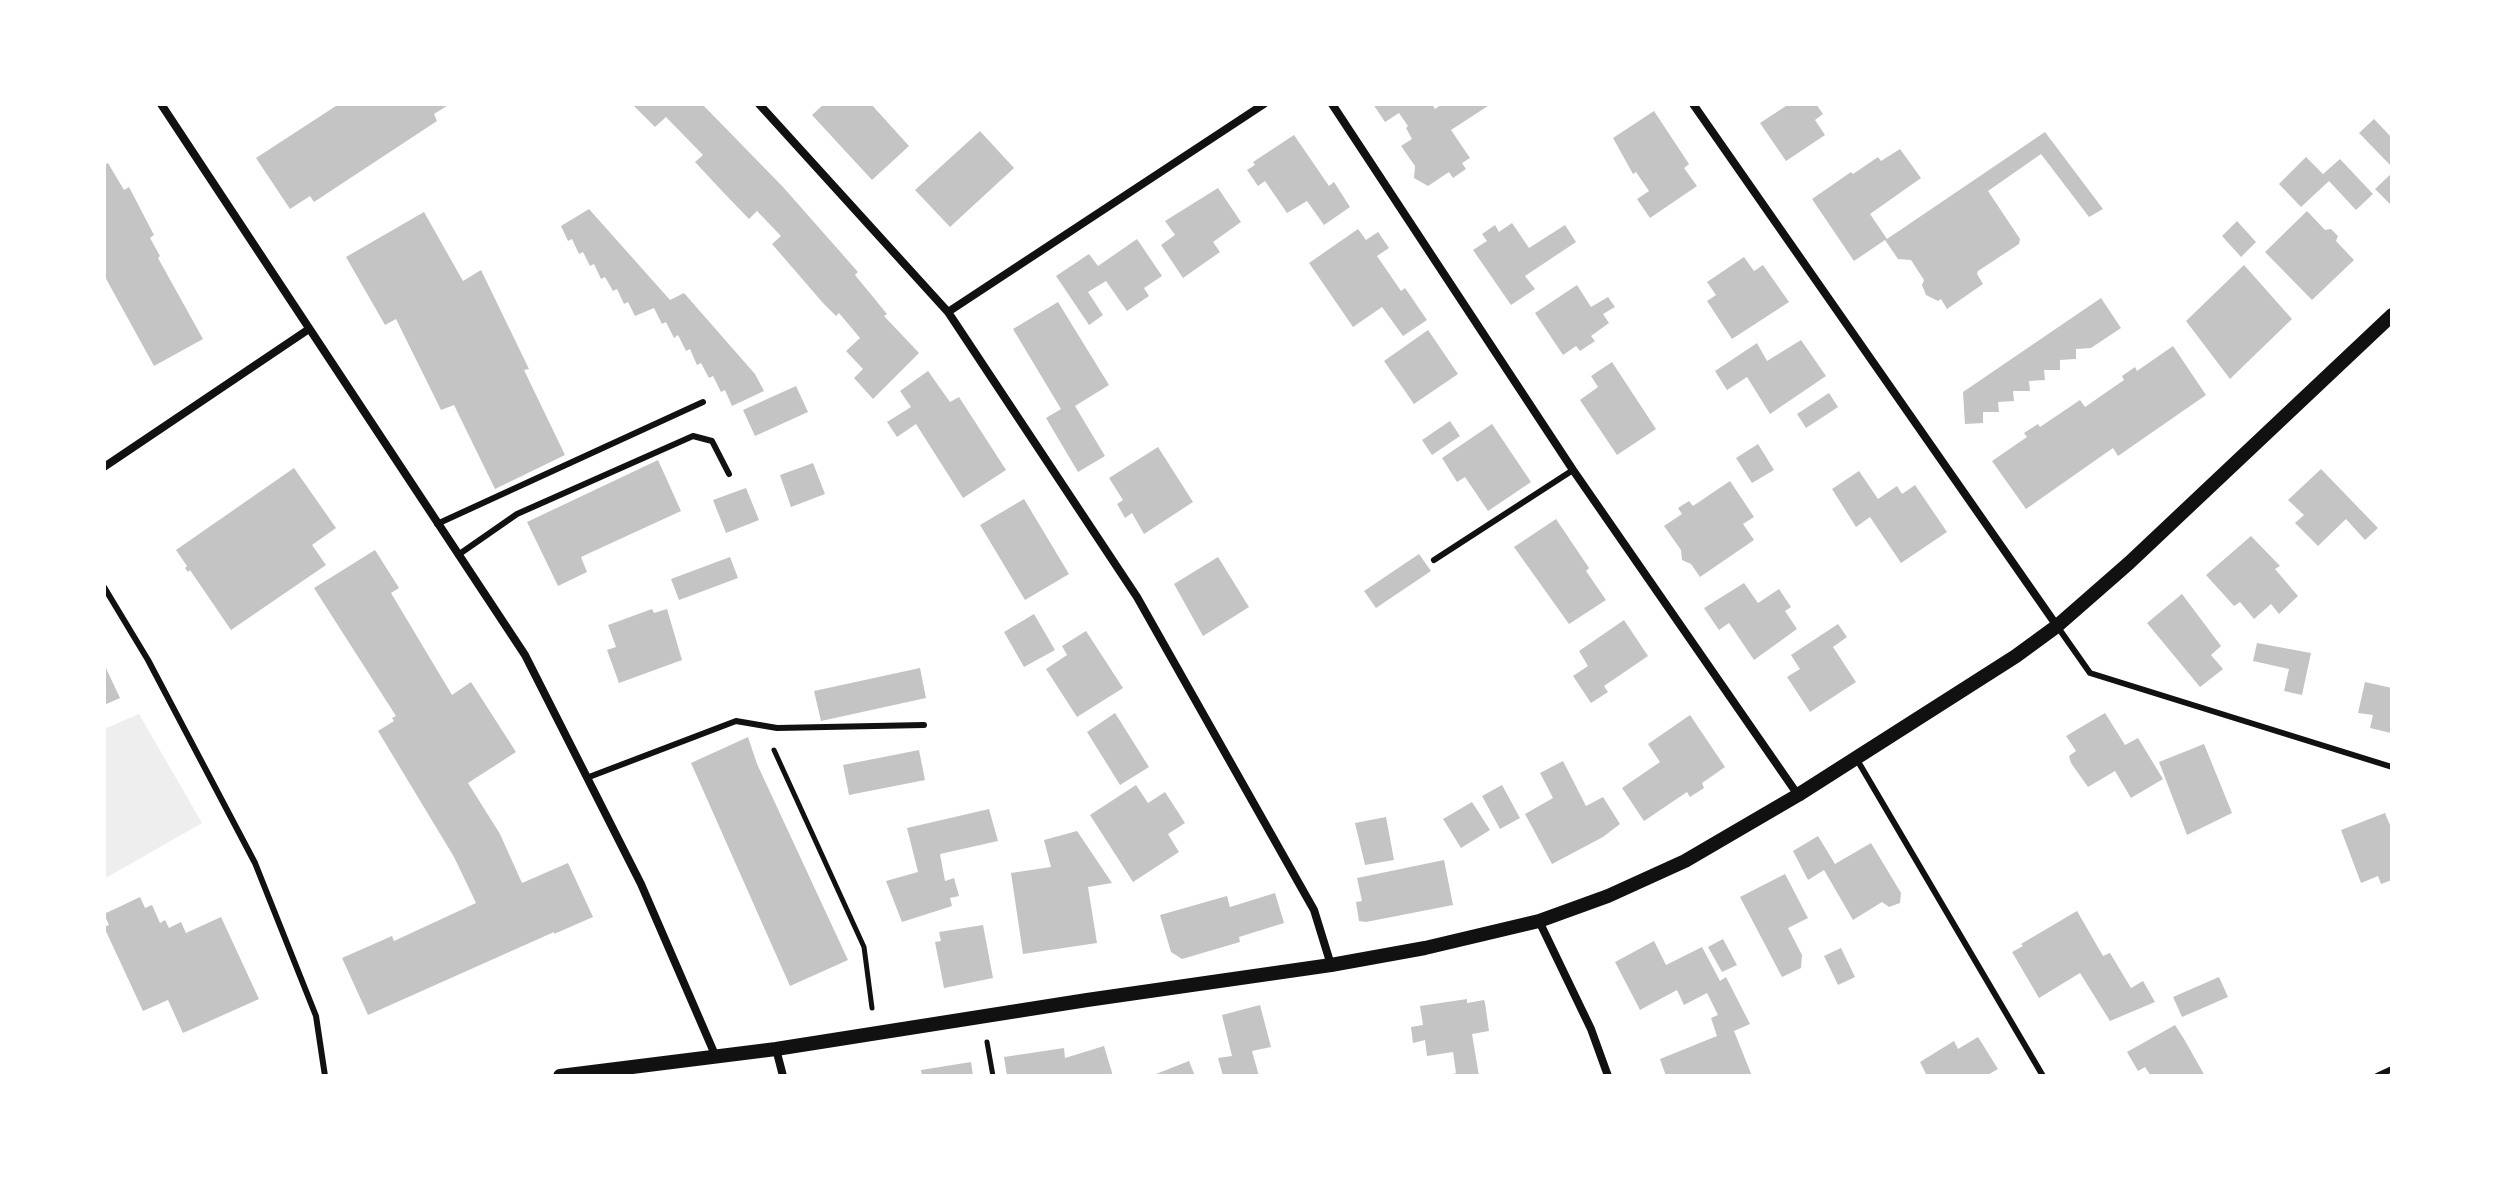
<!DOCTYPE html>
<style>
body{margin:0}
#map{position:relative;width:2496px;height:1180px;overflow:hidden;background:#fff;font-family:"Source Sans 3",sans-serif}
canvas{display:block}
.frame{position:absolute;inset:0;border:106px solid #fff;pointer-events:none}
</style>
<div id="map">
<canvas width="2496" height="1180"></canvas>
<div class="frame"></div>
</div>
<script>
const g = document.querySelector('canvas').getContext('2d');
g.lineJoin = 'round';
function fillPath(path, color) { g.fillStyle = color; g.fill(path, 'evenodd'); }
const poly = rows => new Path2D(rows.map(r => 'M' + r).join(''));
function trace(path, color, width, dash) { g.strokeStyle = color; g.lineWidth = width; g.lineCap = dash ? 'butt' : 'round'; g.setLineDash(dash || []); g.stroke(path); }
fillPath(poly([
 [139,714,202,823,104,879,104,729]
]), '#eee');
fillPath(poly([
 [339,104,450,104,434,114,437,121,314,202,310,196,290,209,256,158],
 [632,104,702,104,783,187,858,272,855,275,887,314,884,316,919,353,873,399,854,378,863,369,846,351,860,338,839,313,836,316,823,303,772,244,781,236,757,211,749,219,722,191,695,162,703,155,666,117,655,127],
 [824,104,871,104,909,146,872,180,812,115],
 [1373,104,1432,104,1435,109,1442,104,1491,104,1451,130,1470,158,1462,163,1466,169,1453,178,1449,172,1428,186,1414,178,1415,166,1401,146,1412,139,1406,128,1408,126,1399,113,1385,122],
 [1789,104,1816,104,1823,114,1815,120,1825,135,1786,161,1760,123],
 [1654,111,1689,164,1684,168,1697,186,1650,218,1637,199,1649,191,1636,172,1633,174,1613,138],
 [2374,119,2392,138,2392,167,2359,133],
 [980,131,1014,168,950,227,915,190],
 [2045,132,2103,209,2089,217,2041,154,1988,191,2020,239,2019,244,1978,271,1977,274,1983,284,1947,309,1941,299,1938,301,1926,295,1922,285,1924,280,1911,260,1898,259,1885,240,1854,261,1812,199,1851,172,1853,174,1878,157,1881,161,1900,149,1921,178,1870,214,1887,239],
 [1294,135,1329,186,1334,182,1350,207,1324,225,1307,201,1287,213,1265,181,1258,186,1247,170,1255,165,1253,162],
 [2306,157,2323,174,2340,159,2373,194,2356,210,2329,181,2301,207,2279,184],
 [108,163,124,190,129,187,154,235,150,238,160,256,158,258,203,339,154,366,104,275,104,165],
 [2392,173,2392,206,2375,189],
 [1218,188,1241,222,1213,242,1220,252,1183,278,1161,245,1175,235,1165,221],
 [589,209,670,300,684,293,755,374,764,391,732,406,725,390,721,392,713,376,709,378,701,363,697,365,690,349,686,351,678,335,674,338,666,322,662,324,654,308,635,316,628,302,624,304,617,289,613,291,605,277,601,279,594,264,590,266,583,252,579,254,572,239,568,241,561,226],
 [2307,211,2325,230,2331,229,2338,236,2336,241,2354,260,2312,300,2265,252],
 [424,212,463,281,481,270,529,369,524,370,565,455,495,489,454,405,441,410,396,319,385,325,346,257],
 [2237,221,2256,242,2241,257,2222,236],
 [1512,223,1529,248,1565,225,1576,242,1525,276,1535,289,1511,305,1473,250,1487,241,1482,234,1495,225,1499,232],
 [1358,229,1366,240,1378,232,1389,248,1377,256,1401,291,1405,288,1427,320,1403,336,1382,307,1353,327,1309,263],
 [1137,239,1162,276,1144,288,1149,296,1127,311,1106,281,1088,292,1103,315,1089,325,1056,276,1089,254,1098,266],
 [1744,257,1754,271,1763,265,1789,302,1732,339,1707,301,1716,295,1707,282],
 [2244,265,2292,319,2230,379,2186,321],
 [1577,285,1591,307,1608,297,1615,307,1603,314,1609,323,1591,336,1595,341,1580,351,1576,346,1563,355,1535,313],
 [2101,298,2121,328,2091,348,2076,349,2076,359,2060,360,2060,370,2044,370,2045,380,2029,381,2030,391,2013,391,2014,401,1998,402,1999,412,1983,412,1983,423,1965,424,1963,392],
 [1058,302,1109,385,1075,406,1105,456,1078,472,1046,418,1061,409,1013,329],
 [1428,330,1458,374,1414,404,1384,361],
 [1801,340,1826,376,1770,414,1747,377,1727,390,1715,371,1757,343,1767,361],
 [2173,346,2206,395,2118,456,2113,448,2026,509,1992,461,2027,437,2024,433,2038,424,2040,427,2080,400,2085,407,2124,380,2122,376,2135,367,2137,371],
 [1612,362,1656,429,1617,455,1580,400,1598,387,1591,376],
 [928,371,950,402,959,397,1006,470,963,498,916,424,897,437,887,422,911,407,900,391],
 [796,386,808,412,755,436,743,410],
 [1829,393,1838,407,1806,428,1797,414],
 [1450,421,1460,436,1432,455,1422,440],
 [1492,424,1531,482,1488,511,1465,477,1457,482,1442,458],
 [1758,444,1774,470,1752,483,1736,458],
 [1158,447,1193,502,1144,534,1132,513,1125,518,1117,504,1123,500,1109,478],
 [658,460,681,511,581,557,587,572,558,586,527,522],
 [813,463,825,494,791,507,780,475],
 [294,468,336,528,312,545,326,565,231,630,190,570,188,572,185,568,187,566,176,550],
 [2321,469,2378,528,2365,540,2346,519,2318,546,2295,523,2304,515,2288,500],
 [1859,471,1878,499,1897,486,1902,494,1915,485,1947,532,1901,563,1870,517,1856,527,1832,489],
 [1730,481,1754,517,1743,524,1754,540,1700,577,1691,564,1682,560,1681,550,1664,526,1682,514,1678,508,1689,501,1693,506],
 [746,488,759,520,726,533,713,500],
 [1024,499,1069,574,1025,600,980,525],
 [1556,519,1589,568,1586,571,1606,600,1569,624,1514,547],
 [2251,536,2280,566,2275,569,2298,596,2279,614,2271,604,2254,619,2240,602,2234,606,2206,575],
 [375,550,399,588,391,593,452,695,471,682,516,752,468,783,500,834,522,883,568,863,593,917,554,934,554,932,368,1015,342,958,392,936,394,941,476,903,454,857,378,731,394,721,392,718,396,716,314,588],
 [1419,554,1431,571,1376,608,1364,591],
 [730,557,738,578,679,600,671,579],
 [1218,557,1249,607,1203,636,1174,584],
 [1744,583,1758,603,1779,589,1791,607,1785,611,1797,629,1754,660,1729,623,1719,630,1704,608],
 [2182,594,2221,646,2211,655,2223,669,2200,687,2147,623],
 [652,609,654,613,667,609,682,660,619,683,607,650,616,647,608,625],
 [1034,614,1055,650,1024,667,1004,632],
 [1624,620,1648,656,1604,686,1608,692,1591,703,1573,676,1588,666,1579,651],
 [1838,624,1847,637,1833,647,1856,682,1810,712,1787,677,1800,669,1791,655],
 [1086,631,1123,688,1077,717,1046,669,1067,655,1062,646],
 [2257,643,2311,653,2302,695,2284,691,2289,669,2253,661],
 [104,664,120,698,104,705],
 [920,668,926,698,821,721,814,691],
 [2365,682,2392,688,2391,733,2370,728,2373,715,2358,713],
 [1115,713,1149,767,1120,785,1087,732],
 [2105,713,2125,745,2138,738,2163,779,2131,798,2115,771,2088,787,2071,763,2069,756,2076,751,2066,736],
 [1690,715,1725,767,1702,783,1704,788,1690,797,1687,792,1644,821,1622,788,1660,762,1648,744],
 [748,737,757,764,848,960,790,986,691,763],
 [2204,744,2232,813,2187,835,2159,762],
 [919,750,925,780,849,795,843,765],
 [1563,761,1586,806,1603,797,1620,824,1603,837,1552,864,1525,814,1553,798,1540,773],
 [1136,785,1148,803,1165,792,1185,823,1168,834,1179,852,1133,882,1090,815],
 [1502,785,1520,818,1500,829,1482,796],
 [1472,802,1490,830,1461,848,1443,819],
 [989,809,998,841,940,854,945,881,954,878,959,896,950,898,952,906,902,922,886,881,918,872,907,828],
 [2385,813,2392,830,2392,880,2381,884,2378,876,2361,883,2341,830],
 [1386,817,1394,860,1365,865,1355,823],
 [1077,831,1112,883,1088,887,1097,943,1023,954,1011,873,1051,867,1044,840],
 [1818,836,1835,864,1871,843,1901,893,1900,903,1889,907,1882,902,1853,920,1824,870,1808,880,1793,851],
 [1444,860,1453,905,1366,922,1359,921,1356,902,1362,901,1357,878],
 [1785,874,1808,918,1788,928,1802,955,1801,968,1782,977,1740,897],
 [1275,893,1284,923,1239,937,1240,942,1182,959,1171,952,1160,915,1227,896,1230,907],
 [140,897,145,908,152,905,160,923,165,920,169,928,181,922,186,933,221,917,259,999,183,1033,168,1000,143,1011,104,927,109,925,104,914],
 [2077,911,2103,956,2110,953,2131,988,2143,981,2155,1002,2110,1021,2080,973,2039,998,2012,952,2023,946,2021,944],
 [983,925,993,978,944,988,935,942,941,941,939,932],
 [1723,939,1737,965,1722,972,1708,947],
 [1654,941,1666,965,1702,947,1720,981,1726,977,1750,1024,1734,1031,1752,1076,1666,1076,1660,1059,1717,1036,1711,1018,1718,1015,1707,993,1684,1005,1677,990,1640,1010,1615,962],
 [1841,948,1855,977,1838,985,1824,956],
 [2219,977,2228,997,2182,1017,2173,997],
 [1467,999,1467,1003,1484,1000,1485,1003,1489,1031,1472,1034,1479,1076,1447,1076,1456,1073,1453,1052,1427,1056,1425,1040,1413,1043,1411,1027,1423,1025,1420,1006],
 [1260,1005,1271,1047,1252,1051,1259,1076,1223,1076,1218,1058,1232,1056,1222,1015],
 [2175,1025,2184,1039,2205,1076,2151,1076,2145,1067,2138,1071,2127,1052],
 [1978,1037,1998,1069,1986,1076,1927,1076,1920,1062,1954,1041,1958,1049],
 [1104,1046,1113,1076,1007,1076,1004,1057,1064,1048,1065,1058],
 [1189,1061,1195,1076,1151,1076],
 [971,1062,973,1076,922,1076,921,1070]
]), '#c4c4c4');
trace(poly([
 [774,750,864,947,872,1008],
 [987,1042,993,1076]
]), '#111', 5);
trace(poly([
 [437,524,703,402],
 [458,555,517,514,693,436,712,441,729,474],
 [1434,560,1573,470],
 [104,587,148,660,255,863,316,1016,325,1076],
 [2057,626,2090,673,2392,767],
 [1856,758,2043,1076],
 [589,777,736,721,777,728,924,725],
 [2377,1076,2392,1069]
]), '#111', 6);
trace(poly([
 [161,104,525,655,641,884,716,1057],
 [759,104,948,312,1137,597,1314,910,1331,965],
 [1332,104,1573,470,1798,795],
 [1693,104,2057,626],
 [948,312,1264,104],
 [104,467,309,329],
 [1539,921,1591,1029,1608,1076],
 [776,1049,783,1076]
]), '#111', 8);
trace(poly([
 [560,1076,776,1049,1087,1000,1331,965,1425,948,1539,921,1608,896,1685,861,1798,795,2016,656,2057,626,2129,563,2392,315]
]), '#111', 14);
</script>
